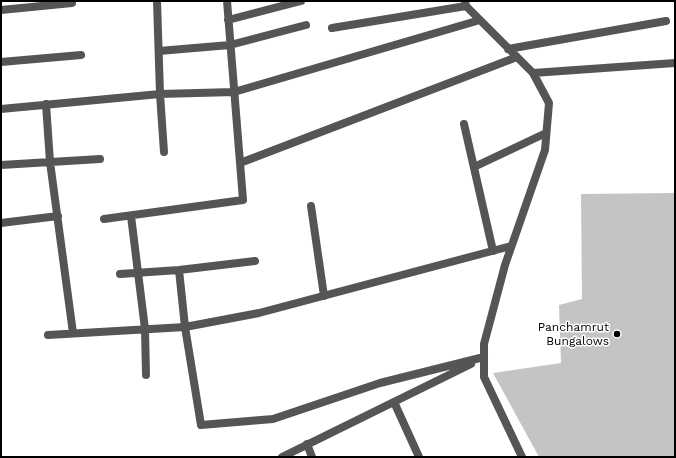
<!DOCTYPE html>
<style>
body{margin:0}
#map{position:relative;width:676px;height:458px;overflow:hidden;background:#fff;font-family:"Work Sans",sans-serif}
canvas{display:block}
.frame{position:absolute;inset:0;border:2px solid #000;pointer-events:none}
</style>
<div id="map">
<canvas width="676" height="458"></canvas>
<div class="frame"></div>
</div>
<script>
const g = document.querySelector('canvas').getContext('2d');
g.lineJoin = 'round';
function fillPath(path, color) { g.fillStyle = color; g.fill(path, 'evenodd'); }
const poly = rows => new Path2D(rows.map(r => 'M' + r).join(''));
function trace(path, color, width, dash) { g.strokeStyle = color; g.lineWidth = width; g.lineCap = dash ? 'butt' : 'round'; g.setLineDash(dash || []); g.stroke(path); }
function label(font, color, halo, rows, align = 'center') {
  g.font = font + ' "Work Sans",sans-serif'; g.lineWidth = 3; g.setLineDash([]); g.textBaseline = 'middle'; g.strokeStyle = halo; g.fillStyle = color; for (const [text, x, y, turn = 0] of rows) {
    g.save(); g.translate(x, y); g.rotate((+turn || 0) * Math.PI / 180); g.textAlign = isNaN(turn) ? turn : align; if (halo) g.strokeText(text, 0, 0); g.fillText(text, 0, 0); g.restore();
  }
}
fillPath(poly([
 [675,193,675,457,539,457,493,373,561,363,559,305,582,299,581,194]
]), '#c4c4c4');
trace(poly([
 [465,1,466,6,533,73,549,103,545,150,505,265,484,344,484,377,522,457],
 [1,10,72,3],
 [228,20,301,1],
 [332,28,466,6],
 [508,49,666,21],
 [159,51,230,45,306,25],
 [1,62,81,55],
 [533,73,675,63],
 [46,104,50,162,73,333],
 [1,109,160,94,157,1],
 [464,124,493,251],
 [164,152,160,94,234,92,480,20],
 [240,163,517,57],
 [1,165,100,159],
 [474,167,546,133],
 [311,206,324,296],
 [131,216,145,329,146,375],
 [104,219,243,200,227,1],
 [1,223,58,216],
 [179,270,185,327,201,425,273,419,380,383,484,357],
 [120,274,179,270,255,261],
 [48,335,185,327,259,313,511,246],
 [394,402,419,457],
 [307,444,312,457],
 [282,457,471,364]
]), '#555', 8);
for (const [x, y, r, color] of [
 [617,334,4,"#000"]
]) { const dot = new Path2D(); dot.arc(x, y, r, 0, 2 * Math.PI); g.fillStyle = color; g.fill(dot); trace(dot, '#fff', 1.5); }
label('12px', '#000', '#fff', [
 ["Panchamrut",609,327],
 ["Bungalows",609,341]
], 'right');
</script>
